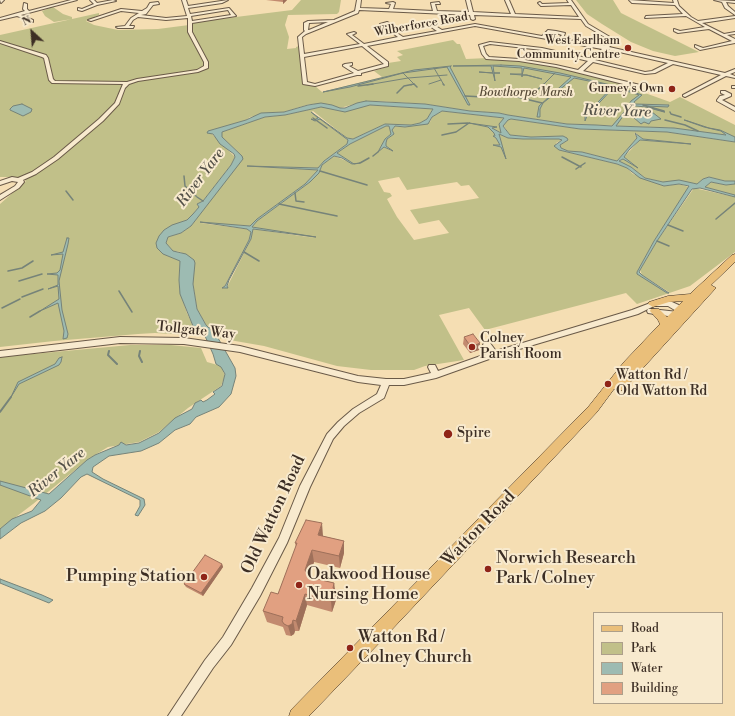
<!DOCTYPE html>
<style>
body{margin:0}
#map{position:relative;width:735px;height:716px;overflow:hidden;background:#f5deb3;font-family:"Libre Bodoni",serif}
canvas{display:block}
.legend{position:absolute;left:593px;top:612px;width:130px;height:92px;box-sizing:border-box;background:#f8eace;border:1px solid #ad9f8a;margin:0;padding:5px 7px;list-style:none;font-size:12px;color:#3c2e24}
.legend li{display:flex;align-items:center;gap:8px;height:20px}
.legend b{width:20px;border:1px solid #ad9f8a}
.north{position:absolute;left:12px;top:12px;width:40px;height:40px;-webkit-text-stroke:3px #f8eace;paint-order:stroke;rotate:334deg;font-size:11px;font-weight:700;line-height:16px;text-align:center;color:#3c2e24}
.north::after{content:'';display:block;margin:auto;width:14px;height:18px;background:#3c2e24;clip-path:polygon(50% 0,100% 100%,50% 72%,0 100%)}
</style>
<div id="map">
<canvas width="735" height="716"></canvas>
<ul class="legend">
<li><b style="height:5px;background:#eabf7a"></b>Road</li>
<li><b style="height:11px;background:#c1c089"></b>Park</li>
<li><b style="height:11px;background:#9dbbb2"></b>Water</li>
<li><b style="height:11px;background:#e1a081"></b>Building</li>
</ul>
<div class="north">N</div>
</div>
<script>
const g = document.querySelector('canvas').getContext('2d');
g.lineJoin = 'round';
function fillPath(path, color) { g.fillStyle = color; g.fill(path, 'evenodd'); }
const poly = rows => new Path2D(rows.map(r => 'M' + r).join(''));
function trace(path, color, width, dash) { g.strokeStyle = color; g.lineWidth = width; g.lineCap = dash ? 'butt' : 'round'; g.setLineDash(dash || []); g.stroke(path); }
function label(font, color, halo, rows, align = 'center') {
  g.font = font + ' "Libre Bodoni",serif'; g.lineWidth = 4; g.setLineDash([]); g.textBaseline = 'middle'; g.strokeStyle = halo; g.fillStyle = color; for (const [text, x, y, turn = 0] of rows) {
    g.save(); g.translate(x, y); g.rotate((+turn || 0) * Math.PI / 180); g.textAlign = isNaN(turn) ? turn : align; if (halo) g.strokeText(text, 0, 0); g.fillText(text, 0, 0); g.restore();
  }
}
fillPath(poly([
 [301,0,341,0,339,12,337,14,288,15,285,25,289,37,287,49,296,48,296,47,299,46,303,82,307,85,315,86,322,92,382,77,374,71,387,67,389,65,388,63,401,61,397,57,403,55,397,51,453,40,457,44,460,44,466,59,488,58,541,64,630,85,631,88,670,102,680,97,735,125,735,137,728,134,722,135,674,128,567,124,508,115,499,113,470,111,425,104,376,101,362,102,340,108,327,104,310,104,284,112,271,113,250,117,246,120,213,130,212,134,235,157,231,165,203,201,197,204,199,207,193,214,187,220,164,230,168,256,176,258,180,261,179,288,187,313,193,326,205,336,155,333,138,334,54,341,0,347,0,204,26,181,21,177,0,177,0,35,99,13,99,15,86,21,94,25,118,30,158,29,189,25,188,23,292,10],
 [576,0,613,0,621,13,699,52,675,56,653,51,631,42,602,24,587,14],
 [53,7,63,14,72,17,72,19,54,22,45,16,42,11],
 [370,105,433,109,427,119,420,123,411,125,385,124,353,139,347,138,313,111,311,112,318,118,314,120,320,119,348,140,347,144,324,161,318,168,247,166,318,170,305,184,257,219,250,226,200,223,247,229,251,232,249,240,224,287,227,287,251,239,253,229,315,238,252,227,257,221,310,182,320,171,322,165,334,156,354,164,337,153,350,144,386,126,389,126,391,134,385,139,380,150,384,147,392,151,386,146,386,143,387,139,394,134,392,130,395,126,405,127,430,122,432,117,442,111,504,118,501,133,492,128,495,127,484,126,488,127,494,133,494,137,496,138,500,145,495,145,501,147,499,134,508,138,523,139,559,139,562,140,556,143,559,150,617,164,627,168,633,174,664,186,679,184,689,187,654,241,637,272,638,274,667,293,669,292,642,275,640,270,657,241,694,188,735,197,735,252,690,286,637,304,626,293,485,330,469,308,439,315,464,360,425,366,414,370,371,370,337,366,264,346,218,338,210,329,211,328,206,325,197,309,193,284,193,275,181,252,173,251,166,243,168,237,181,233,191,226,242,156,222,137,222,132,265,117,285,115,321,107,327,107,339,111],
 [399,177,407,190,457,182,461,186,469,185,479,198,410,210,419,224,439,220,449,233,414,240,397,217,387,199,392,196,390,193,384,192,378,181],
 [511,119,580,129,667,132,735,142,735,181,725,181,709,177,703,179,697,184,663,182,645,178,631,167,619,162,623,159,635,166,624,157,640,140,687,144,643,139,636,133,634,133,637,138,617,161,582,152,568,151,561,148,560,145,568,140,563,136,531,137,510,135,503,125,508,120],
 [711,182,726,185,735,184,735,195,705,187],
 [130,345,171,345,201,348,207,362,221,366,225,376,221,386,188,408,159,432,139,442,108,447,90,458,33,504,0,529,0,357]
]), '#c1c089');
const water = poly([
 [501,65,520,66,560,73,615,86,642,95,634,102,635,104,669,105,668,107,646,106,665,112,664,112,646,107,636,106,632,106,626,111,625,111,631,101,639,95,614,87,587,116,585,121,585,116,613,86,574,78,543,103,540,109,540,117,537,117,539,106,571,77,524,68,522,75,527,75,542,79,526,75,522,75,522,77,522,75,510,74,522,74,522,68,493,66,494,73,500,73,494,73,495,81,493,73,479,72,493,73,491,66,453,66,501,65],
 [451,66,450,67,470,105,468,105,447,67,403,73,350,87,323,92,414,70,451,66],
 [366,101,425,104,470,111,499,113,508,115,567,124,596,125,612,126,624,112,626,112,616,126,674,128,726,135,721,131,704,127,684,120,685,120,709,128,720,130,735,137,735,142,667,132,580,129,511,119,508,120,503,126,510,135,531,137,563,136,567,138,568,140,560,145,561,148,568,151,582,152,617,161,637,138,635,133,643,139,691,144,640,140,629,150,624,157,638,168,623,159,619,161,631,167,645,178,663,182,679,180,697,184,703,179,709,177,725,181,735,181,735,184,726,185,711,182,705,187,735,195,735,197,700,188,692,189,657,241,640,270,639,272,642,275,669,293,667,293,637,274,637,272,654,241,689,186,679,184,664,186,640,178,627,168,617,164,559,150,554,146,562,140,559,139,523,139,508,138,499,134,506,159,501,147,493,145,500,145,496,138,493,136,495,136,494,133,488,127,469,123,497,127,492,128,501,133,499,124,504,118,442,111,432,117,428,124,405,127,395,126,392,130,394,134,387,139,386,143,386,146,393,151,384,147,378,152,385,139,391,134,389,126,386,126,350,144,337,153,354,164,360,163,352,164,342,158,334,156,322,165,319,173,310,182,257,221,252,227,316,237,253,229,251,239,229,280,227,286,228,288,222,288,225,286,249,240,251,232,247,229,200,222,250,226,257,219,305,184,318,170,247,166,318,168,324,161,347,144,348,140,320,119,315,121,311,119,314,120,318,118,311,112,347,138,353,139,385,124,411,125,420,123,427,119,433,109,370,105,345,112,321,107,285,115,265,117,222,132,222,137,242,156,243,159,191,226,181,233,168,237,166,243,173,251,186,254,194,260,195,263,193,284,197,309,206,325,209,328,212,327,210,329,218,338,235,368,236,376,231,394,219,407,196,417,190,424,175,430,159,443,141,451,109,456,93,467,92,472,103,479,144,499,145,505,138,516,135,515,140,506,140,500,87,474,81,477,61,498,45,511,21,523,0,539,0,529,12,519,32,511,41,500,0,485,0,481,49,494,87,460,95,455,119,445,121,442,126,445,139,443,159,433,175,418,192,409,195,403,201,400,203,402,207,400,215,394,213,392,222,386,225,374,221,367,216,364,213,354,205,336,193,326,180,294,179,280,180,261,163,254,157,248,156,243,159,236,164,230,172,225,187,220,193,214,199,207,197,204,203,201,231,165,235,157,234,154,220,144,213,134,207,133,208,131,246,120,261,113,284,112,308,105,321,103,332,105,340,108,345,108,357,103,366,101],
 [22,104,32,109,31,112,23,116,10,110,10,109,13,106,22,104],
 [645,111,652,112,661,119,651,121,649,124,644,122,641,124,633,117,644,113,645,111],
 [67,238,69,238,68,244,59,281,62,310,68,334,67,338,63,339,64,331,58,303,40,311,59,299,58,286,48,289,58,285,58,275,47,274,57,273,60,270,63,254,51,255,63,252,67,238],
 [62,357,61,362,59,365,19,384,11,397,18,382,55,364,59,358,62,357],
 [0,579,42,595,53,600,49,603,0,583,0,579]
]);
fillPath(water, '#9dbbb2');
trace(water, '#768379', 1);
trace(poly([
 [434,68,444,85],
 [403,73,415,85],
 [429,84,441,80],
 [367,85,408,78,447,75],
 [411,85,414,84],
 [543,85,555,73]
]), '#768379', 1);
trace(poly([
 [414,84,417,87],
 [443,84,444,85],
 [358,86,373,84],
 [397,93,404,86,414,84],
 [465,96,484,97,493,95,509,95,542,103],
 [527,99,544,84],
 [643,105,664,111],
 [670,112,671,114,681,117],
 [313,118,327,128],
 [665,120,685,125,698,131],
 [448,124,468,123],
 [442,135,456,132,469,123],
 [373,156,378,152],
 [562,157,581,167],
 [360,163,369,158],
 [576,169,585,163],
 [320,171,367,185],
 [184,176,185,186,196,196],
 [66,191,73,200],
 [295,193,296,201,304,202],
 [197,197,203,201],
 [279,204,337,216],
 [716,219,735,203],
 [668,225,683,231],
 [657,241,669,246],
 [244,252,259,261],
 [8,271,22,268,33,261],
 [19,281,42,274],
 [119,291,132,312],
 [22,297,43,289],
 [2,308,20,299],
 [30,317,40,311]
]), '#768379', 1.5);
trace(poly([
 [109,351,108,355,117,364],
 [140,351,139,356,142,362],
 [0,412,11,397]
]), '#768379', 2);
const minor = poly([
 [0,0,4,0,1,3,0,0],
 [71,0,77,0,21,15,33,20,33,22,17,16,0,20,0,18,25,11,23,9,24,3,27,4,27,9,29,11,71,0],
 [90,0,94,0,97,3,113,0,116,1,97,5,82,11,78,10,78,8,82,9,94,4,90,0],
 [182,0,186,0,188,6,228,0,222,3,188,8,190,14,229,8,236,16,192,23,192,32,208,62,208,68,198,72,138,81,129,84,125,88,119,104,103,121,58,159,36,174,23,180,24,182,19,188,0,200,0,195,15,186,18,182,12,181,0,185,0,181,12,177,18,178,32,172,54,157,99,119,115,103,123,84,52,83,49,80,44,58,42,57,0,43,0,41,46,55,48,58,53,79,55,81,127,82,137,79,197,70,204,66,204,62,188,32,188,18,166,20,138,17,133,20,129,26,134,26,133,28,118,28,116,27,125,26,131,18,139,13,121,11,91,21,88,20,121,9,142,11,147,8,150,3,158,2,159,4,153,5,146,14,141,15,166,18,187,16,182,0],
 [228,10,231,15,192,21,191,16,228,10],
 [357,0,361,0,360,8,389,9,391,4,386,3,393,2,395,3,393,9,433,11,431,3,439,2,440,4,435,4,437,11,469,12,466,0,470,0,473,12,511,14,505,0,509,0,515,14,579,17,571,5,541,6,538,3,540,2,542,4,569,3,567,0,571,0,588,24,610,37,614,42,609,47,725,73,735,69,735,72,730,74,735,76,735,78,726,76,685,97,683,96,683,95,721,75,673,64,655,73,645,74,593,62,583,71,640,85,640,87,635,90,633,89,635,87,556,67,519,61,486,59,482,54,479,45,490,42,542,48,591,59,602,49,475,26,367,46,388,62,388,66,361,73,361,75,357,75,315,86,303,84,298,37,305,31,304,30,304,23,308,21,334,20,355,11,357,0],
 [359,10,470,15,471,19,473,20,475,19,474,15,581,19,586,26,608,39,610,42,605,46,563,39,565,33,556,31,548,30,542,36,475,24,442,30,434,25,437,24,435,23,428,25,437,31,403,37,385,25,389,23,387,22,380,24,398,37,364,44,352,35,356,33,354,32,347,34,360,44,304,54,302,37,306,34,358,13,359,10],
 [328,22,309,30,308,30,309,23,328,22],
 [550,32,556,33,562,35,559,38,546,36,550,32],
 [490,44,542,50,588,61,578,70,556,65,519,59,489,57,486,54,483,46,490,44],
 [362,46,384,64,358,71,349,66,352,65,352,63,345,64,343,65,343,66,354,73,315,84,307,82,304,57,362,46],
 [606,49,668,63,652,71,645,72,595,60,606,49],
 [629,0,674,3,673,0,677,0,679,6,691,17,698,21,735,16,735,18,702,23,724,34,735,32,735,34,727,35,735,39,735,43,700,50,695,47,695,45,703,48,732,41,709,29,678,33,674,31,674,29,680,31,705,27,686,16,645,18,646,16,683,14,675,5,632,3,629,0],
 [714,0,735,1,735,3,726,2,728,6,735,12,735,15,725,8,722,2,714,0],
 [732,86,735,86,735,88,732,88,732,86],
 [721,91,725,91,731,94,731,96,722,100,735,107,735,111,717,101,717,100,720,96,725,95,721,93,721,91],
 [653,302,672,302,683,307,687,314,681,318,648,313,647,311,648,309,651,309,678,312,668,306,654,306,638,314,506,353,436,378,404,385,389,385,384,398,359,413,344,426,333,439,310,487,287,543,260,596,231,645,213,668,181,716,168,716,205,660,223,637,252,588,279,538,300,486,327,434,338,422,353,409,377,394,381,385,358,382,240,352,184,344,120,343,0,357,0,351,120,337,184,338,240,346,358,376,386,379,404,379,431,373,428,367,429,365,435,365,438,371,489,353,483,345,484,343,490,343,496,351,632,310,653,302]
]);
const major = poly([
 [735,254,735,262,711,285,716,288,714,290,623,390,619,391,614,389,597,412,382,640,309,716,289,716,291,710,589,406,624,362,660,324,658,320,650,311,651,309,659,309,667,317,683,301,669,302,653,307,648,304,649,302,668,296,690,294,732,255,735,254]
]);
trace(minor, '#6a5a48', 2);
trace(major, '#3c2e24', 1);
fillPath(minor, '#f8eace');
fillPath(major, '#eabf7a');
fillPath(poly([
 [266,0,287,0,283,4,283,2],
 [464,337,480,343,479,350,470,353,463,344],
 [323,536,344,541,344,553,340,568,314,562,309,577,334,583,336,600,332,612,307,605,299,631,295,631,294,634,291,636,286,635,283,627,267,622,263,611,278,594,296,547,295,543],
 [222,564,223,567,203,596,186,587,184,584]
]), '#c28a6f');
fillPath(poly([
 [283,0,287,0,283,4],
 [480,343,479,350,470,353,471,347],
 [322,523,323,536,319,547,318,535],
 [344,541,344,553,340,568,339,556],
 [312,550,314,562,307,582,305,570],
 [222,564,223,567,203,596,201,593],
 [334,583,336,600,332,612,331,601],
 [305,594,307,605,299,631,296,621],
 [293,620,295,631,294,634,291,636,288,626]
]), '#9e705a');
const building = poly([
 [473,334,480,343,471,347,464,337,473,334],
 [306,520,322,523,318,535,344,541,339,556,312,550,305,570,309,577,334,583,333,588,335,589,331,601,305,594,296,621,293,620,292,624,288,626,284,624,282,621,283,617,263,611,271,592,278,594,297,543,295,543,306,520],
 [205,555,222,564,201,593,184,584,205,555]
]);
fillPath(building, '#e1a081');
trace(building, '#9e705a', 1);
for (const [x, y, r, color] of [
 [628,48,4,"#8f2418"],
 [672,89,4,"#8f2418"],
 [472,347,4,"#8f2418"],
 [608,384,4,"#8f2418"],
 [448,434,5,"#8f2418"],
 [488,569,4,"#8f2418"],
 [204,577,4,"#8f2418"],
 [299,585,4,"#8f2418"],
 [350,648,4,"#8f2418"]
]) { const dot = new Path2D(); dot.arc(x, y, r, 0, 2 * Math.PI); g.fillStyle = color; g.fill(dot); trace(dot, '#f8eace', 1.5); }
label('12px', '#3c2e24', '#f8eace', [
 ["Wilberforce Road",421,25,-10]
]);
label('12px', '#3c2e24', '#f8eace', [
 ["West Earlham",620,41],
 ["Community Centre",620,55],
 ["Gurney's Own",664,89]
], 'right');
label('italic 12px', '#574b38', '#f8eace', [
 ["Bowthorpe Marsh",526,93]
]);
label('14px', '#3c2e24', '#f8eace', [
 ["Tollgate Way",196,331,6]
]);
label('14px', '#3c2e24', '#f8eace', [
 ["Colney",480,339],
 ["Parish Room",480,355],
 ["Watton Rd /",616,376],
 ["Old Watton Rd",616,392],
 ["Spire",457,434]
], 'left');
label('italic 15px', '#545148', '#f8eace', [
 ["River Yare",617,112,2],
 ["River Yare",201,178,-53],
 ["River Yare",57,473,-39]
]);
label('17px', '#3c2e24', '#f8eace', [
 ["Old Watton Road",274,515,-65],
 ["Watton Road",479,529,-46]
]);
label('17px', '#3c2e24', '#f8eace', [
 ["Norwich Research",496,559],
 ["Park / Colney",496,579],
 ["Oakwood House",307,575],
 ["Nursing Home",307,595],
 ["Pumping Station",196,577,"right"],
 ["Watton Rd /",358,638],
 ["Colney Church",358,658]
], 'left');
</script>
